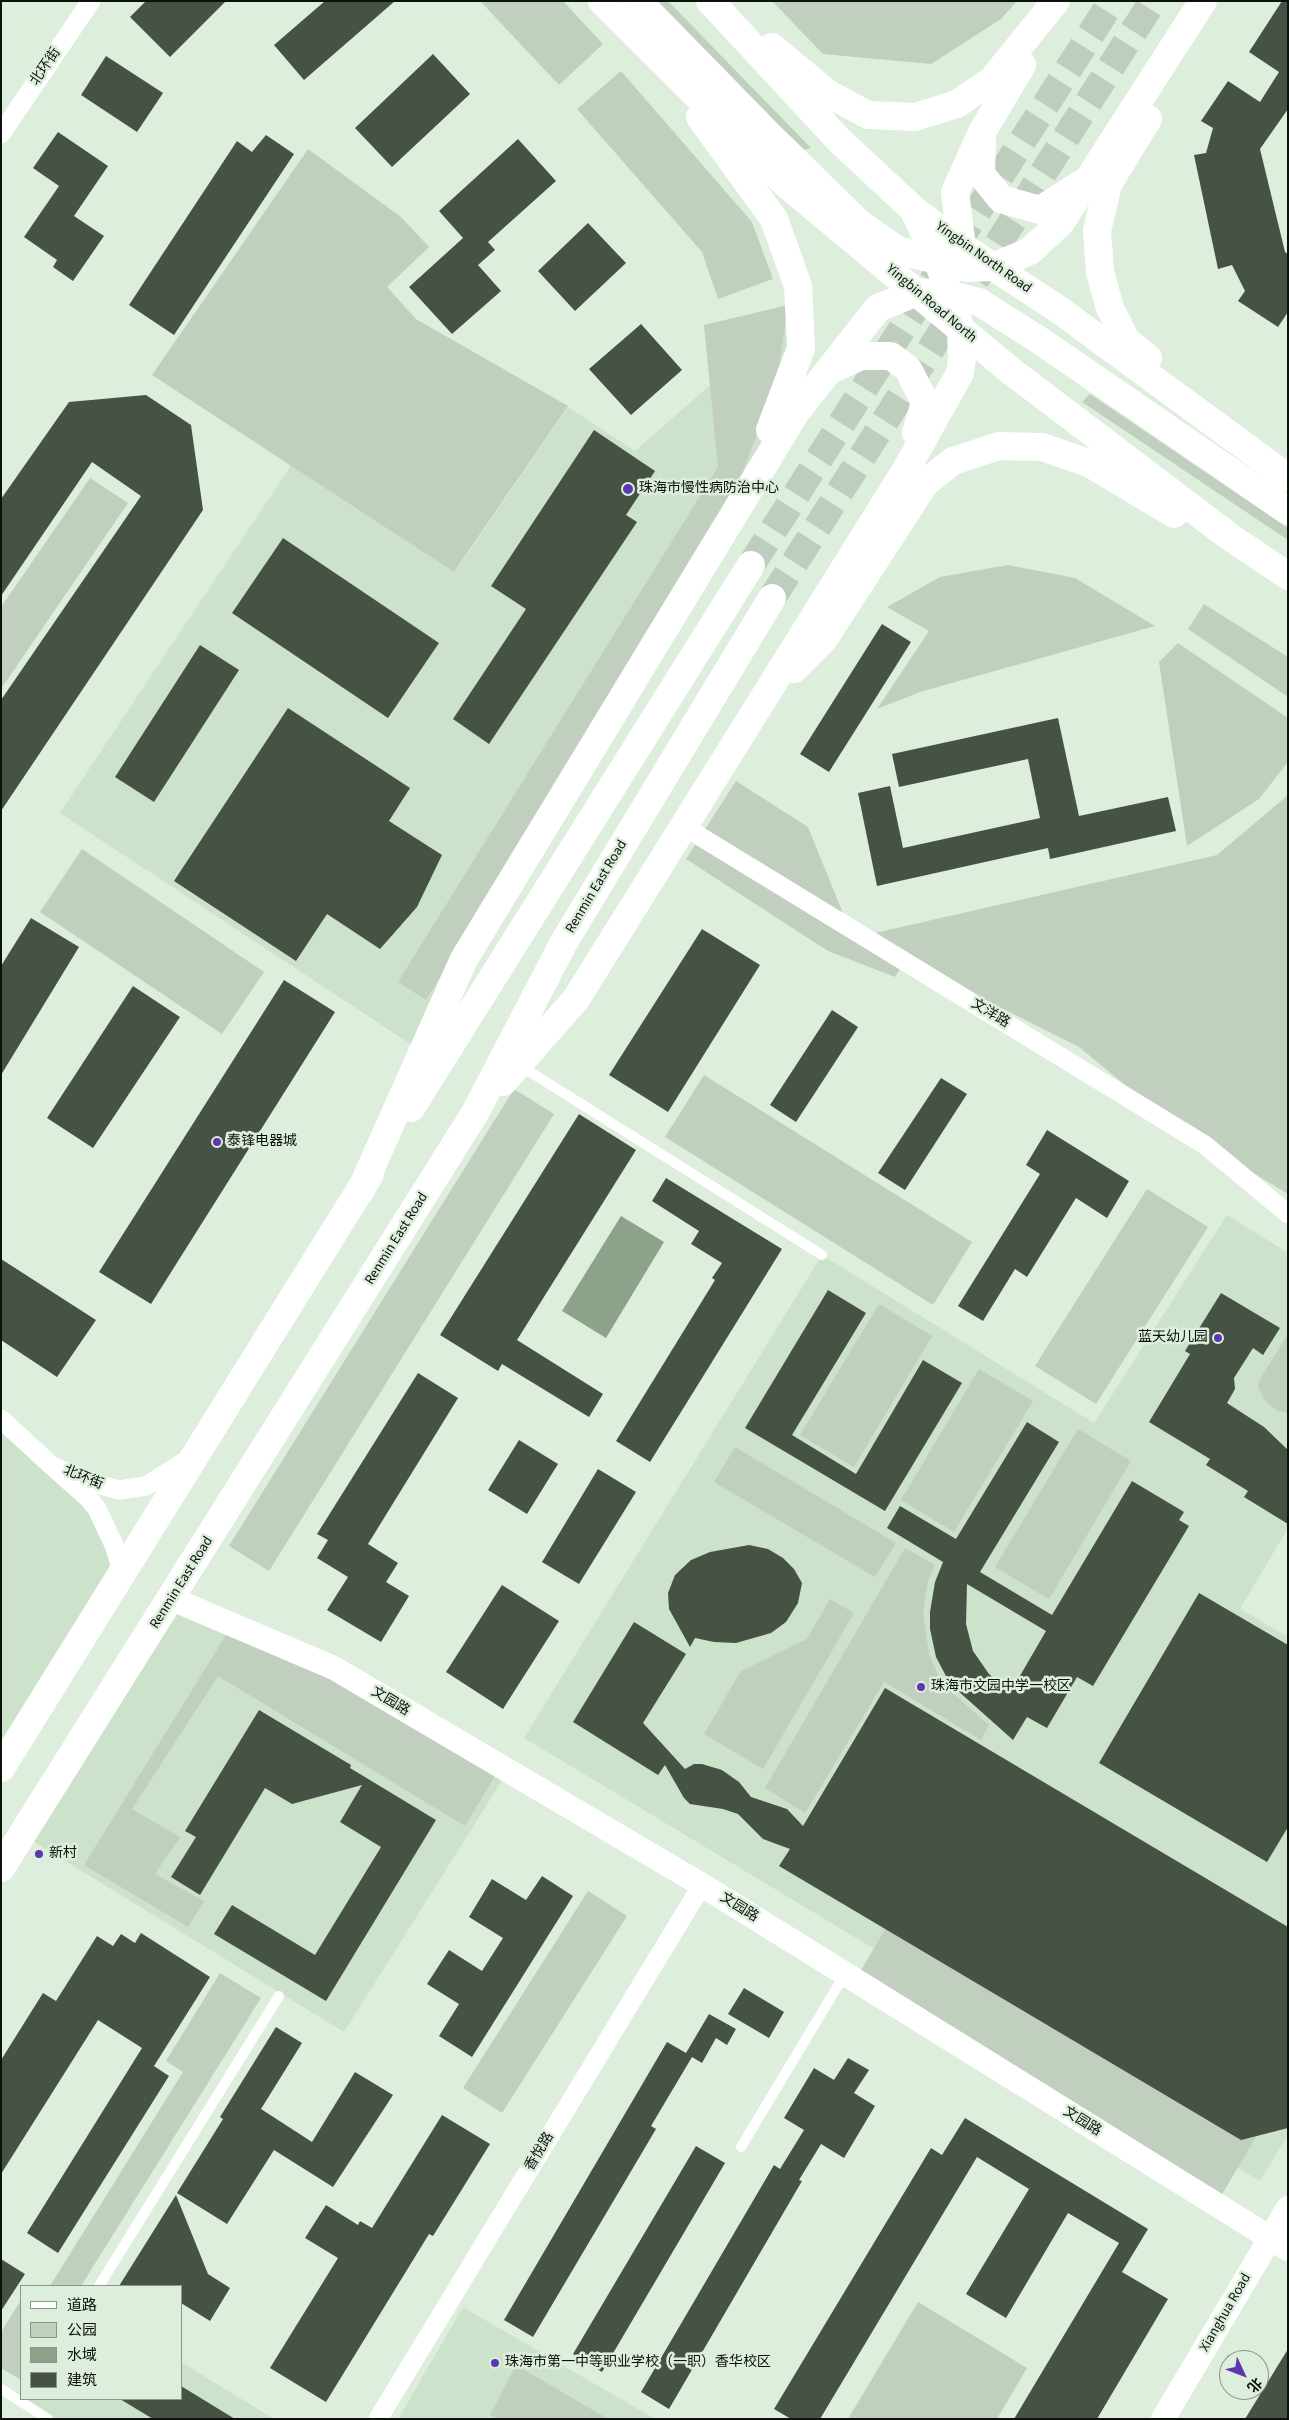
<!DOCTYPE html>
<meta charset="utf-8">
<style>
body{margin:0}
#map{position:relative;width:1289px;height:2420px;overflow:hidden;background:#deeedc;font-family:"Source Sans 3","Noto Sans SC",sans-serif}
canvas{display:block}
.frame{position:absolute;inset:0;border:2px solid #0b110b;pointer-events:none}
.legend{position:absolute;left:20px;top:2285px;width:162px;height:115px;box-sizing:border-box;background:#deeedc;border:1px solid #8a9688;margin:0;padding:6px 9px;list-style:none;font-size:15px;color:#0b110b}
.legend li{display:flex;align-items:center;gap:10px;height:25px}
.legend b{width:25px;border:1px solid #8a9688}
.north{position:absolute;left:1219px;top:2350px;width:50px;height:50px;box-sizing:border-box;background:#deeedc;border:1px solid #8a9688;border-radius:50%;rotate:133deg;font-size:14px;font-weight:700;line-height:20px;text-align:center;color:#0b110b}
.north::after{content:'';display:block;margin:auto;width:18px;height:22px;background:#5d37af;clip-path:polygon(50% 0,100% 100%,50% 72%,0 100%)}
</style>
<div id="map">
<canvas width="1289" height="2420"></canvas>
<div class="frame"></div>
<ul class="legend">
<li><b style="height:6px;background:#fff"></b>道路</li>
<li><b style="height:14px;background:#c1cfbf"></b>公园</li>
<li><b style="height:14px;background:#8ca289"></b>水域</li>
<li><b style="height:14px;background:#465344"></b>建筑</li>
</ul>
<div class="north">北</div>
</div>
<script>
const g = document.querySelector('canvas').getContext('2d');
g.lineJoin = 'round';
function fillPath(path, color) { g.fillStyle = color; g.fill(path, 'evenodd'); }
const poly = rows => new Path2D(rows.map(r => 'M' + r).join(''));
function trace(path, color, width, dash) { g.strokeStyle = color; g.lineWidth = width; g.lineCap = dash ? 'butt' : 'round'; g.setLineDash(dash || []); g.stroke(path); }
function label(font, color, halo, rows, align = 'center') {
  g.font = font + ' "Source Sans 3","Noto Sans SC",sans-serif'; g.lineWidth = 5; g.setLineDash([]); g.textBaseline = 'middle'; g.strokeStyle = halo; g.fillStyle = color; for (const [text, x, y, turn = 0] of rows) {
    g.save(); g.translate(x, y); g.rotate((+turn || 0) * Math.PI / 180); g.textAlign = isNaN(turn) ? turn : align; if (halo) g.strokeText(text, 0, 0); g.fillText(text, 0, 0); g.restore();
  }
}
fillPath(poly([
 [799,307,779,411,726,526,421,1051,60,813,291,465,455,572,568,407,635,451],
 [1227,1215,1288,1253,1288,1528,1240,1609,1288,1637,1288,2135,1260,2181,524,1738,822,1255,1094,1423],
 [1,1419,96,1513,122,1571,1,1767],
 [172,1600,508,1771,344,2032,23,1835],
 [463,2307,655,2419,398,2419],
 [181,2362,274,2419,49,2419,26,2404,29,2399,181,2399]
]), '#cde2ca');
fillPath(poly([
 [480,1,563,1,603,44,559,85],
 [654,1,668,1,811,148,803,150],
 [772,1,1017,1,1001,19,931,64,823,54],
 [621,71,752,222,773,279,718,299,702,252,577,109],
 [308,149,401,217,429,247,387,287,416,319,568,406,454,572,152,375],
 [788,305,777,381,740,479,426,1000,398,982,718,467,704,325],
 [1090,394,1288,528,1288,540,1082,402],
 [90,478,128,503,1,689,1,607],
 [1008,565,1075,578,1155,626,920,692,877,709,929,631,887,607,940,577],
 [1204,604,1288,657,1288,697,1188,629],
 [1178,643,1288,718,1288,762,1259,799,1187,846,1159,662],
 [736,781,808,827,853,938,1217,855,1288,795,1288,1194,1130,1098,1124,1084,1079,1047,906,960,895,977,828,951,686,859],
 [82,849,264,972,222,1034,40,912],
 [704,1075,972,1242,933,1305,665,1137],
 [514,1089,554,1114,269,1571,229,1546],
 [1147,1189,1208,1227,1096,1404,1035,1366],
 [879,1304,932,1336,854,1467,800,1435],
 [1288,1334,1288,1413,1285,1413,1276,1410,1265,1401,1258,1387,1259,1381],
 [979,1369,1033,1401,954,1532,901,1500],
 [1078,1429,1131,1461,1049,1599,995,1567],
 [735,1447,896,1543,875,1577,714,1482],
 [905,1548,935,1565,928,1581,923,1613,929,1654,938,1675,950,1691,989,1725,981,1740,884,1682,805,1813,765,1788],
 [830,1599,854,1613,763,1769,704,1734,741,1671,807,1639],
 [226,1635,331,1678,495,1776,465,1826,218,1676,132,1809,180,1837,155,1874,204,1901,188,1927,84,1865],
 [588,1891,627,1916,502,2113,463,2088],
 [899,1906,1263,2125,1221,2196,857,1977],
 [220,1973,261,1998,81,2286,50,2286,183,2072,166,2061],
 [21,2300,21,2380,1,2368,1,2332],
 [918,2302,1027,2368,997,2419,848,2419],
 [516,2365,608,2419,497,2419,490,2415]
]), '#c1cfbf');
fillPath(poly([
 [621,1216,664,1242,606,1338,562,1311]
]), '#8ca289');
fillPath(poly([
 [146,1,226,1,170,57,130,17],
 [325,1,395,1,304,80,274,45],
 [1282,1,1288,1,1288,109,1260,149,1285,252,1288,254,1288,312,1278,327,1238,301,1245,291,1232,265,1218,269,1194,155,1206,153,1213,128,1201,121,1228,81,1260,102,1279,72,1249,52],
 [433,54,470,94,392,167,355,128],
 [106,56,163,93,137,132,81,95],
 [58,132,108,166,74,216,104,236,73,281,53,267,57,260,24,237,59,186,33,168],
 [266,135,294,154,174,335,129,305,237,141,252,152],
 [518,139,556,181,488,242,495,250,478,265,501,291,452,334,409,287,463,238,439,211],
 [588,223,626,263,575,311,538,271],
 [641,324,682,370,631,415,589,369],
 [146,395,191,425,203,510,1,811,1,700,141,496,92,462,1,596,1,499,69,402],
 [594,430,655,471,626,515,637,522,489,744,453,719,526,609,491,586],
 [283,538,439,643,388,718,232,613],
 [882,624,911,642,829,772,800,754],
 [200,645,239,670,154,802,115,777],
 [288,708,410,788,389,821,442,855,417,907,380,949,327,914,296,961,174,881],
 [1058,718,1079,816,1168,797,1176,831,1050,859,1048,848,877,886,858,793,890,786,903,848,1040,818,1028,759,899,787,892,754],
 [31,918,79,947,1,1075,1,966],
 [702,929,760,965,668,1112,609,1075],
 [284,980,335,1012,151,1304,99,1272],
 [133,986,180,1017,93,1148,47,1118],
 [832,1010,858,1027,796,1122,770,1105],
 [941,1078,967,1094,905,1190,878,1173],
 [579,1114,636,1150,517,1340,603,1394,589,1417,502,1364,498,1371,440,1335],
 [1047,1130,1129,1181,1107,1218,1076,1198,1027,1277,1015,1269,983,1321,958,1306,1040,1174,1026,1165],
 [666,1178,782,1249,650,1462,616,1441,715,1280,712,1278,722,1263,691,1244,699,1231,652,1201],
 [1,1259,96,1320,57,1377,1,1340],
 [828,1290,866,1313,792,1435,856,1474,923,1360,962,1383,885,1511,745,1428],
 [1221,1293,1280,1328,1263,1355,1253,1348,1234,1378,1235,1389,1227,1403,1264,1427,1288,1450,1288,1524,1244,1497,1248,1491,1206,1465,1210,1459,1149,1422,1190,1354,1185,1351],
 [418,1373,458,1398,368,1544,398,1563,386,1582,409,1596,381,1642,327,1610,348,1577,317,1558,328,1540,317,1534],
 [1027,1422,1059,1442,980,1572,1052,1615,1132,1481,1184,1512,1179,1520,1189,1526,1093,1686,1077,1677,1047,1728,1027,1717,1013,1740,957,1690,947,1678,936,1657,930,1629,930,1612,935,1582,943,1562,887,1528,900,1506,956,1539],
 [967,1584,1046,1631,1010,1693,989,1674,973,1651,966,1624],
 [519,1440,558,1464,527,1514,488,1490],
 [598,1469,636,1492,579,1584,542,1562],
 [749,1545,768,1549,783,1558,794,1569,802,1583,798,1603,786,1622,771,1633,736,1643,714,1642,695,1638,690,1647,669,1609,668,1593,675,1575,691,1560,710,1552],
 [502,1585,559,1621,503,1709,446,1672],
 [1199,1593,1288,1645,1288,1827,1267,1862,1099,1763],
 [634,1622,686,1654,643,1723,685,1769,694,1764,702,1764,722,1770,739,1782,751,1797,787,1809,803,1826,885,1688,1288,1927,1288,2128,1241,2140,779,1866,790,1849,763,1839,738,1814,723,1809,690,1804,684,1798,665,1765,658,1775,573,1722],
 [259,1710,351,1765,350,1768,436,1820,326,2001,214,1934,232,1905,315,1955,381,1847,340,1822,362,1785,292,1804,265,1788,200,1895,171,1877,196,1837,185,1831],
 [542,1876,573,1896,472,2057,439,2036,459,2004,427,1984,449,1950,482,1971,503,1938,469,1917,492,1879,526,1900],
 [141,1933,210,1977,154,2066,169,2076,58,2253,27,2233,142,2048,98,2020,1,2174,1,2060,43,1993,56,2001,97,1936,113,1946,121,1934,135,1943],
 [744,1988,784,2012,769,2038,728,2014],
 [709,2014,736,2029,727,2045,716,2038,702,2063,692,2057,651,2126,656,2129,533,2337,504,2320,667,2042,686,2053],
 [276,2027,302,2043,261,2109,312,2142,355,2072,393,2095,333,2187,274,2150,227,2224,177,2193,223,2119,220,2117],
 [848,2058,869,2070,854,2093,875,2106,844,2158,821,2144,799,2180,802,2181,669,2409,641,2392,774,2165,780,2169,804,2130,784,2118,814,2068,834,2080],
 [442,2115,490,2144,433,2236,429,2234,326,2402,270,2368,338,2258,305,2238,326,2205,358,2225,360,2221,372,2228],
 [965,2118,1148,2229,1122,2272,1168,2299,1097,2419,1014,2419,1119,2243,1068,2213,1006,2318,966,2294,1029,2189,977,2157,820,2419,791,2419,774,2409,931,2148,942,2155],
 [696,2146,725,2163,602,2372,573,2354],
 [176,2195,208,2274,230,2288,210,2321,181,2303,181,2286,119,2286],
 [1,2259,25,2274,1,2311],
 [1288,2349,1288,2419,1245,2419],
 [181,2386,235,2419,153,2419,120,2399,181,2399]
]), '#465344');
trace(poly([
 [751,565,1112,1],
 [772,598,1153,1]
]), '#becdbd', 28, [28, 14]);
trace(poly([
 [519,1065,822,1255],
 [741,2147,845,1974],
 [99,2286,279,1996],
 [1,2389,48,2419]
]), '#fff', 10);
trace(poly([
 [1,134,91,1],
 [683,826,1205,1145,1288,1214],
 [1,1419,52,1466],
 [122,1571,114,1545,97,1509,89,1499,52,1466,97,1484,119,1490,146,1486,187,1460],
 [378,2419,702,1885]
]), '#fff', 19);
trace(poly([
 [172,1599,334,1668,702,1885,1288,2249],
 [1163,2419,1288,2208]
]), '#fff', 24);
trace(poly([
 [602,1,787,185,1011,371,1230,537,1288,576],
 [638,1,769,135,859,223,897,250,967,268,993,267,1030,251,1061,222,1203,1],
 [710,1,839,140,913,209,960,245,1058,309,1288,478],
 [772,47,827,93,868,115,915,117,957,104,992,80,1056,1],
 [700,117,774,219,798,286,801,348,770,430],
 [982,141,981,174,1001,199,1040,210,1081,184],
 [963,255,955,192,982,132,1022,65],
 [1148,358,1126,340,1110,308,1100,272,1097,231,1108,184,1148,119],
 [828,371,861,356,891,356,908,369,925,402,916,433],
 [794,669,823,640,925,483,953,461,999,446,1042,447,1089,463,1174,514],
 [503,1082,576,999,904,473,960,373,962,358,961,329,938,261,913,209],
 [411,1108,751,565],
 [361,1190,464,959,796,412,878,308,917,292,948,294,979,302,1039,340,1288,511],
 [1,1768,370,1174],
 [1,1868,475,1113,564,942,772,598]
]), '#fff', 28);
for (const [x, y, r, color] of [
 [628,489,6,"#5d37af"],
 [217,1142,5,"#5d37af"],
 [1218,1338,5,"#5d37af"],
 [921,1687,5,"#5d37af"],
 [39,1854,5,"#5d37af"],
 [495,2363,5,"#5d37af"]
]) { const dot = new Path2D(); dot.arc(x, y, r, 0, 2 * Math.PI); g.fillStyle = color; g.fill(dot); trace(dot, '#deeedc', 2); }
label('14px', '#0b110b', '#deeedc', [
 ["北环街",46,67,-56],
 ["Yingbin North Road",983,258,35],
 ["Yingbin Road North",931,304,40],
 ["Renmin East Road",597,887,-59],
 ["文洋路",990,1014,31],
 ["Renmin East Road",397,1239,-58],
 ["北环街",83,1478,22],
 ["Renmin East Road",182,1583,-58],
 ["文园路",390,1702,31],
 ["文园路",739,1908,32],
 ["文园路",1082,2122,32],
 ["香悅路",540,2152,-59],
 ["Xianghua Road",1226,2313,-60]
]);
label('14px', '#0b110b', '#deeedc', [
 ["珠海市慢性病防治中心",639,489],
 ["泰锋电器城",227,1142],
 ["蓝天幼儿园",1208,1338,"right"],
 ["珠海市文园中学一校区",931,1687],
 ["新村",49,1854],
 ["珠海市第一中等职业学校（一职）香华校区",505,2363]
], 'left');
</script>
